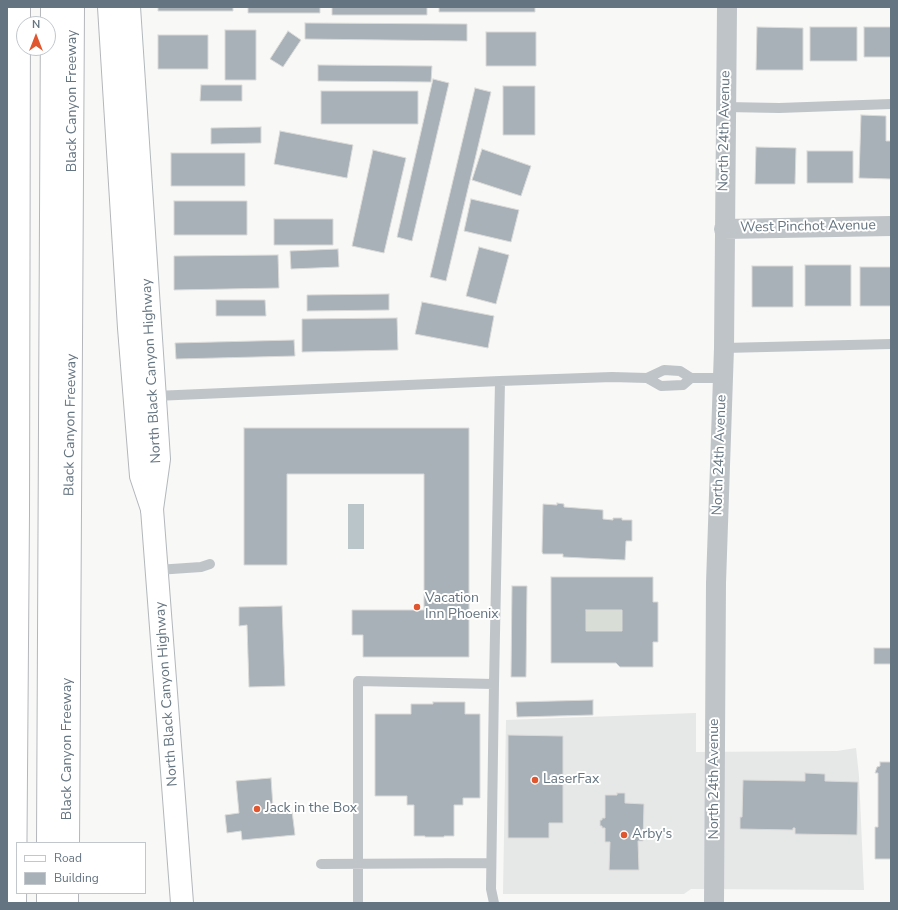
<!DOCTYPE html>
<style>
body{margin:0}
#map{position:relative;width:898px;height:910px;overflow:hidden;background:#f8f8f6;font-family:"Nunito Sans",sans-serif}
canvas{display:block}
.frame{position:absolute;inset:0;border:8px solid #647480;pointer-events:none}
.legend{position:absolute;left:16px;top:842px;width:130px;height:52px;box-sizing:border-box;background:#fff;border:1px solid #c1c7cc;margin:0;padding:5px 7px;list-style:none;font-size:12px;color:#647480}
.legend li{display:flex;align-items:center;gap:8px;height:20px}
.legend b{width:20px;border:1px solid #c1c7cc}
.north{position:absolute;left:16px;top:16px;width:40px;height:40px;box-sizing:border-box;background:#fff;border:1px solid #c1c7cc;border-radius:50%;rotate:0deg;font-size:11px;font-weight:700;line-height:16px;text-align:center;color:#647480}
.north::after{content:'';display:block;margin:auto;width:14px;height:18px;background:#df562f;clip-path:polygon(50% 0,100% 100%,50% 72%,0 100%)}
</style>
<div id="map">
<canvas width="898" height="910"></canvas>
<div class="frame"></div>
<ul class="legend">
<li><b style="height:5px;background:#fff"></b>Road</li>
<li><b style="height:11px;background:#a8b1b7"></b>Building</li>
</ul>
<div class="north">N</div>
</div>
<script>
const g = document.querySelector('canvas').getContext('2d');
g.lineJoin = 'round';
function fillPath(path, color) { g.fillStyle = color; g.fill(path, 'evenodd'); }
const poly = rows => new Path2D(rows.map(r => 'M' + r).join(''));
function trace(path, color, width, dash) { g.strokeStyle = color; g.lineWidth = width; g.lineCap = dash ? 'butt' : 'round'; g.setLineDash(dash || []); g.stroke(path); }
function label(font, color, halo, rows, align = 'center') {
  g.font = font + ' "Nunito Sans",sans-serif'; g.lineWidth = 4; g.setLineDash([]); g.textBaseline = 'middle'; g.strokeStyle = halo; g.fillStyle = color; for (const [text, x, y, turn = 0] of rows) {
    g.save(); g.translate(x, y); g.rotate((+turn || 0) * Math.PI / 180); g.textAlign = isNaN(turn) ? turn : align; if (halo) g.strokeText(text, 0, 0); g.fillText(text, 0, 0); g.restore();
  }
}
fillPath(poly([
 [696,713,696,752,837,751,856,748,859,776,864,890,691,889,684,894,503,894,506,720]
]), '#e6e7e7');
fillPath(poly([
 [586,610,622,610,622,631,586,631]
]), '#d8ddd5');
fillPath(poly([
 [348,504,364,504,364,549,348,549]
]), '#b9c5c9');
const building = poly([
 [158,7,233,7,233,11,158,11,158,7],
 [248,7,320,7,320,13,248,13,248,7],
 [332,7,427,7,427,15,332,15,332,7],
 [439,7,535,7,535,12,439,12,439,7],
 [305,23,467,24,467,41,305,39,305,23],
 [757,27,803,28,803,70,756,70,757,27],
 [810,27,857,27,857,61,810,61,810,27],
 [864,27,891,27,891,57,864,57,864,27],
 [225,30,256,30,256,80,225,80,225,30],
 [288,31,301,40,283,67,270,59,288,31],
 [486,32,536,32,536,66,486,66,486,32],
 [158,35,208,35,208,69,158,69,158,35],
 [318,65,432,66,431,82,318,81,318,65],
 [433,79,449,83,412,241,397,237,433,79],
 [201,85,242,85,242,101,200,101,201,85],
 [503,86,535,86,535,135,503,135,503,86],
 [475,88,491,92,446,281,430,277,475,88],
 [321,91,418,91,418,124,321,124,321,91],
 [861,115,886,116,886,141,891,141,891,179,859,178,861,115],
 [261,127,261,143,211,144,211,128,261,127],
 [280,131,353,145,347,178,274,164,280,131],
 [756,147,796,148,795,184,755,184,756,147],
 [482,149,531,166,521,196,472,180,482,149],
 [373,150,406,158,384,253,352,246,373,150],
 [807,151,853,151,853,183,807,183,807,151],
 [171,153,245,153,245,186,171,186,171,153],
 [471,199,519,210,511,242,464,231,471,199],
 [174,201,247,201,247,235,174,235,174,201],
 [274,219,333,219,333,245,274,245,274,219],
 [479,247,509,255,496,304,466,296,479,247],
 [338,249,339,267,291,269,290,251,338,249],
 [278,255,279,288,174,290,174,256,278,255],
 [805,265,851,265,851,306,805,306,805,265],
 [752,266,793,266,793,307,752,307,752,266],
 [860,267,891,267,891,306,860,306,860,267],
 [389,294,389,310,307,311,307,295,389,294],
 [216,300,265,300,266,316,216,316,216,300],
 [422,302,494,316,488,348,415,334,422,302],
 [397,318,398,350,302,352,302,319,397,318],
 [294,340,295,356,176,359,175,343,294,340],
 [244,428,469,428,469,657,363,657,363,635,352,635,352,610,424,610,424,474,287,474,287,565,244,565,244,428],
 [557,503,564,504,564,507,603,510,603,519,613,520,613,518,622,518,622,520,632,520,632,541,626,541,625,560,563,557,563,554,543,554,542,552,543,504,557,505,557,503],
 [551,577,653,577,653,602,658,602,658,642,653,642,653,667,620,667,616,663,551,663,551,577],
 [586,610,622,610,622,631,586,631,586,610],
 [512,586,527,586,526,677,511,677,512,586],
 [282,606,285,686,249,687,247,625,239,626,239,607,282,606],
 [874,648,891,648,891,664,874,664,874,648],
 [593,700,593,715,517,717,516,702,593,700],
 [433,702,465,702,465,714,480,714,480,798,463,798,463,805,454,805,454,836,444,836,444,837,425,837,425,836,414,836,414,805,407,805,407,796,375,796,375,714,411,714,411,704,433,704,433,702],
 [508,735,563,736,563,823,549,823,549,838,508,838,508,735],
 [880,762,891,762,891,859,875,859,875,827,878,827,878,773,875,773,877,767,880,766,880,762],
 [805,773,825,774,825,781,858,782,857,835,795,834,795,828,793,828,793,830,740,829,740,817,742,817,743,780,805,781,805,773],
 [271,778,273,807,275,807,276,813,292,811,295,835,242,840,241,831,227,833,225,815,239,813,236,781,271,778],
 [617,793,625,793,625,803,644,804,643,841,638,841,639,870,609,870,610,842,605,842,605,828,602,828,602,826,600,826,600,820,602,820,602,818,605,818,605,795,617,795,617,793]
]);
fillPath(building, '#a8b1b7');
trace(building, '#dadad8', 1);
const secondary = poly([
 [129,7,159,459,152,509]
]);
const primary = poly([
 [152,509,182,903]
]);
const motorway = poly([
 [109,7,129,328,141,476,152,509],
 [48,843,52,7],
 [68,843,73,7],
 [15,903,18,514,19,7],
 [48,903,48,893],
 [67,903,67,893]
]);
trace(secondary, '#b2b8bc', 24);
trace(primary, '#b3b8bc', 24);
trace(motorway, '#b3b7bb', 24);
trace(poly([
 [726,107,779,108,891,104],
 [724,348,891,344],
 [691,378,722,378],
 [500,381,612,377,647,378,664,370,680,371,691,378,683,385,661,386,647,378],
 [155,396,500,381,494,684,358,681,358,903],
 [157,570,201,567,210,564],
 [494,684,491,889,494,903],
 [321,864,491,863]
]), '#bfc4c8', 10);
trace(poly([
 [724,229,891,226],
 [714,903,716,583,724,348,727,7]
]), '#bfc4c8', 20);
trace(secondary, '#fff', 22);
trace(primary, '#fff', 22);
trace(motorway, '#fff', 22);
for (const [x, y, r, color] of [
 [417,607,4,"#df562f"],
 [535,780,4,"#df562f"],
 [257,809,4,"#df562f"],
 [624,835,4,"#df562f"]
]) { const dot = new Path2D(); dot.arc(x, y, r, 0, 2 * Math.PI); g.fillStyle = color; g.fill(dot); trace(dot, '#fff', 1.5); }
label('14px', '#647480', '#fff', [
 ["Black Canyon Freeway",73,101,-90],
 ["North 24th Avenue",725,131,-89],
 ["West Pinchot Avenue",808,227,-1],
 ["North Black Canyon Highway",152,371,-93],
 ["Black Canyon Freeway",71,425,-89],
 ["North 24th Avenue",720,455,-88],
 ["North Black Canyon Highway",167,694,-94],
 ["Black Canyon Freeway",68,749,-90],
 ["North 24th Avenue",715,779,-90]
]);
label('14px', '#647480', '#fff', [
 ["Vacation",425,599],
 ["Inn Phoenix",425,615],
 ["LaserFax",543,780],
 ["Jack in the Box",265,809],
 ["Arby's",632,835]
], 'left');
</script>
